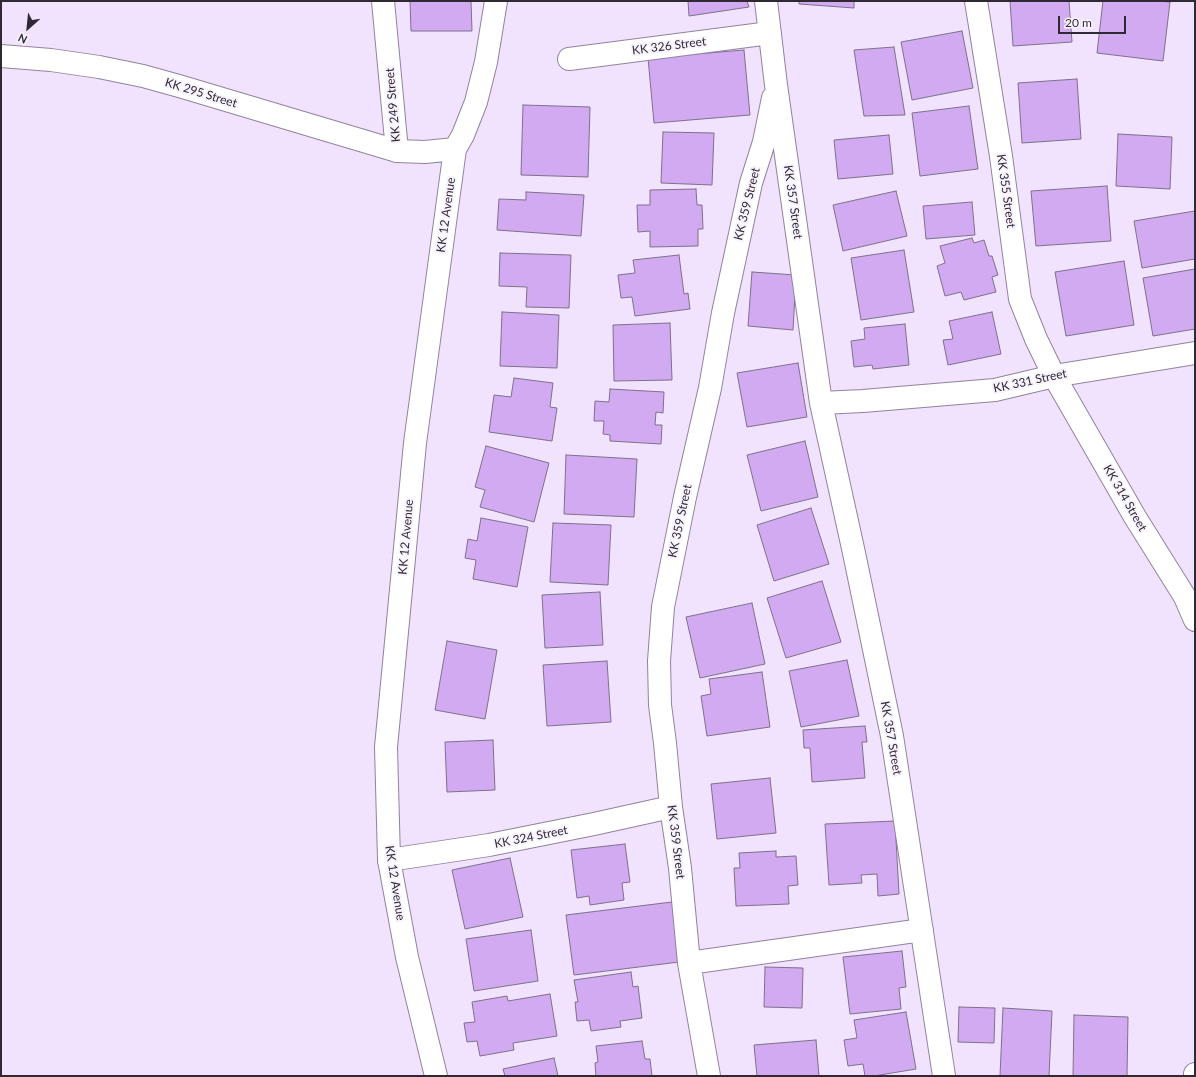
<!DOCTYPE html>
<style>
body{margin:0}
#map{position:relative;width:1196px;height:1077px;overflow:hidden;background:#f1e2fe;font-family:Lato,sans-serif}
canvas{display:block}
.frame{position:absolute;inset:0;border:2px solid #2f2934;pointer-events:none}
.north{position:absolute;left:8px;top:8px;width:40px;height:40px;-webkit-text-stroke:3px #f9f3fe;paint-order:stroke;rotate:207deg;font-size:11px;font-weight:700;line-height:16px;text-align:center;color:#2f2934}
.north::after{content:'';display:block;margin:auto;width:14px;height:18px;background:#2f2934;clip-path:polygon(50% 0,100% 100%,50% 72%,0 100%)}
.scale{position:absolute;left:1058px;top:16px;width:68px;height:18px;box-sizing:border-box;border:2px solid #2f2934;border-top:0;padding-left:5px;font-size:12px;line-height:14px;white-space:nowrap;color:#2f2934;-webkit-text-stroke:3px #f9f3fe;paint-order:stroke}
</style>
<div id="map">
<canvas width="1196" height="1077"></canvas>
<div class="frame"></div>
<div class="north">N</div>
<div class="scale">20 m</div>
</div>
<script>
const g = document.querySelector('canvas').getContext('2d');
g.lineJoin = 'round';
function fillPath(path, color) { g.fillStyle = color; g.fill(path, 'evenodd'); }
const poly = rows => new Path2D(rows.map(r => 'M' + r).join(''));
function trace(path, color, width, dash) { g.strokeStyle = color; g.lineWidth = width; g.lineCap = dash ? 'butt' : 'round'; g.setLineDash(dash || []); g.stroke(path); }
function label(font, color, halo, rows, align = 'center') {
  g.font = font + ' Lato,sans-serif'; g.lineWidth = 4; g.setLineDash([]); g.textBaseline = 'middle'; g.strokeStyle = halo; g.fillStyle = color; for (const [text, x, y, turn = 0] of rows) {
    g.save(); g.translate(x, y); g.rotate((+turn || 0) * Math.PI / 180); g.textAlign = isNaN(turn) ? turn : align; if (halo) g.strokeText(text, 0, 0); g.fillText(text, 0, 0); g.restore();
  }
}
const building = poly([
 [410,1,471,1,472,31,411,31,410,1],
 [688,1,747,1,749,7,689,16,688,1],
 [799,1,854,1,854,8,799,4,799,1],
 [1010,1,1069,1,1072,42,1013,46,1010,1],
 [1103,1,1159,1,1170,2,1163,61,1097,53,1103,1],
 [962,31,973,88,912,100,901,42,962,31],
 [894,47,905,115,864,116,854,50,894,47],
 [744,50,750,115,654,123,648,58,744,50],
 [1077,79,1081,139,1022,143,1018,83,1077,79],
 [523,105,590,107,588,177,521,175,523,105],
 [969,106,978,169,920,176,912,113,969,106],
 [663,132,714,133,712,185,661,183,663,132],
 [1118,134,1172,137,1170,189,1116,186,1118,134],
 [889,135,893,174,838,179,834,140,889,135],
 [1107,186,1111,241,1036,246,1031,191,1107,186],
 [696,189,697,205,702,205,703,229,698,229,698,246,650,247,650,231,638,232,637,205,650,205,650,190,696,189],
 [896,191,907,236,843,251,833,205,896,191],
 [526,192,584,195,581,236,497,230,499,199,526,200,526,192],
 [972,202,975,235,926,239,923,206,972,202],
 [1195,211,1195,259,1142,268,1134,221,1195,211],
 [972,238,974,243,984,240,989,256,992,256,998,275,992,277,996,292,964,300,961,292,945,296,937,266,945,263,940,246,972,238],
 [904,250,914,312,861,320,851,258,904,250],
 [500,253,571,255,569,308,526,307,527,287,499,286,500,253],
 [679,255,684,294,688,293,690,309,635,316,632,297,621,298,618,275,635,273,633,260,679,255],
 [1124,261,1134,325,1066,336,1055,272,1124,261],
 [1195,269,1195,329,1153,336,1143,278,1195,269],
 [752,272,796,275,793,330,748,326,752,272],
 [502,312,559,315,557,368,500,366,502,312],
 [992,312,1001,354,948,365,943,340,953,339,949,321,992,312],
 [670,323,672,380,614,381,613,325,670,323],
 [905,324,909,365,873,369,872,365,854,367,851,341,865,339,864,328,905,324],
 [798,363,807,417,747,427,737,373,798,363],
 [514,378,553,383,550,407,557,408,552,441,489,432,494,395,511,397,514,378],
 [610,389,664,392,663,413,656,412,655,425,662,425,661,444,610,441,610,435,603,434,604,421,594,421,595,401,609,402,610,389],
 [805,441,818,497,761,511,747,455,805,441],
 [486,446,549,463,534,522,480,507,485,490,475,487,486,446],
 [566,455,637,459,634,517,564,514,566,455],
 [811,508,829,564,774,581,757,525,811,508],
 [481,518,528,527,517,587,473,579,476,560,465,558,468,539,477,541,481,518],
 [553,523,611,525,608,585,550,582,553,523],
 [822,581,841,642,786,658,767,598,822,581],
 [600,592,603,645,545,648,542,595,600,592],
 [752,603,765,664,700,678,686,617,752,603],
 [447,641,497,650,485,719,435,710,447,641],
 [847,660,859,716,801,727,789,671,847,660],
 [607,661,611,722,547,726,543,665,607,661],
 [762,672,770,727,707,736,701,696,711,694,709,679,762,672],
 [865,726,867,742,862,742,865,778,812,782,810,748,804,748,803,730,865,726],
 [493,740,495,790,447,792,445,742,493,740],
 [770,778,776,833,717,839,711,784,770,778],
 [895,821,899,894,878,896,877,874,861,875,862,883,829,885,825,824,895,821],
 [625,844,630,882,622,883,624,900,590,905,589,896,577,898,571,850,625,844],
 [776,851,776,857,796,856,798,885,788,886,789,904,736,906,734,868,740,868,739,853,776,851],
 [510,858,523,917,465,929,452,870,510,858],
 [672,902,679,962,574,975,566,915,672,902],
 [531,930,538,981,474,991,466,939,531,930],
 [902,951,906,987,899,988,901,1009,850,1014,843,957,902,951],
 [765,967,803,968,802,1008,764,1007,765,967],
 [631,972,633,987,638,986,642,1018,620,1021,621,1027,591,1031,589,1020,577,1021,575,1002,578,1002,574,980,631,972],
 [550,994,557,1036,513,1043,514,1050,480,1056,477,1041,467,1042,464,1023,475,1022,472,1002,507,996,508,1001,550,994],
 [959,1007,995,1008,994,1043,958,1042,959,1007],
 [1003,1008,1052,1011,1049,1076,1000,1076,1003,1008],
 [906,1012,916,1069,874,1076,865,1076,863,1064,848,1066,844,1040,857,1038,854,1020,906,1012],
 [1074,1015,1128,1017,1127,1076,1073,1076,1074,1015],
 [816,1040,819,1076,757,1076,754,1045,816,1040],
 [642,1041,645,1059,650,1059,652,1076,596,1076,595,1063,598,1062,596,1046,642,1041],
 [554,1058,558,1076,505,1076,503,1069,554,1058]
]);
fillPath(building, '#d1aaf2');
trace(building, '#7e7089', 1);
const street = poly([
 [383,1,397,151],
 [766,1,776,85,821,403,854,553,892,736,944,1076],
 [976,1,1001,156,1020,299,1036,339,1054,376,1135,517,1185,597,1195,620],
 [569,59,770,33],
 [821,403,863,401,995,390,1054,376,1195,353],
 [389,860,489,845,594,824,671,807],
 [689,963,922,930],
 [709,1076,689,963,680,868,671,807,665,743,660,705,659,661,663,607,685,497,710,388,723,313,751,183,764,142,773,98],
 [1195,1076,1195,1074]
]);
const secondary = poly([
 [1,56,51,60,99,67,143,76,179,86,397,151,425,152,455,149],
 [436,1076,407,957,389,860,386,747,415,443,455,149,463,135,476,102,486,62,496,1]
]);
trace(street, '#91839d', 24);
trace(secondary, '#91839d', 24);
trace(street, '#fff', 22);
trace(secondary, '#fff', 22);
label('12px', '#2f2934', '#f9f3fe', [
 ["KK 326 Street",669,46,-7],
 ["KK 295 Street",201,93,17],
 ["KK 249 Street",393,105,-95],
 ["KK 355 Street",1006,191,82],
 ["KK 357 Street",793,202,82],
 ["KK 359 Street",747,204,-76],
 ["KK 12 Avenue",446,215,-82],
 ["KK 331 Street",1030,381,-12],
 ["KK 314 Street",1125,498,60],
 ["KK 359 Street",680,521,-78],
 ["KK 12 Avenue",406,537,-85],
 ["KK 357 Street",891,738,80],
 ["KK 324 Street",531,837,-11],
 ["KK 359 Street",676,842,83],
 ["KK 12 Avenue",395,883,81]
]);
</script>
